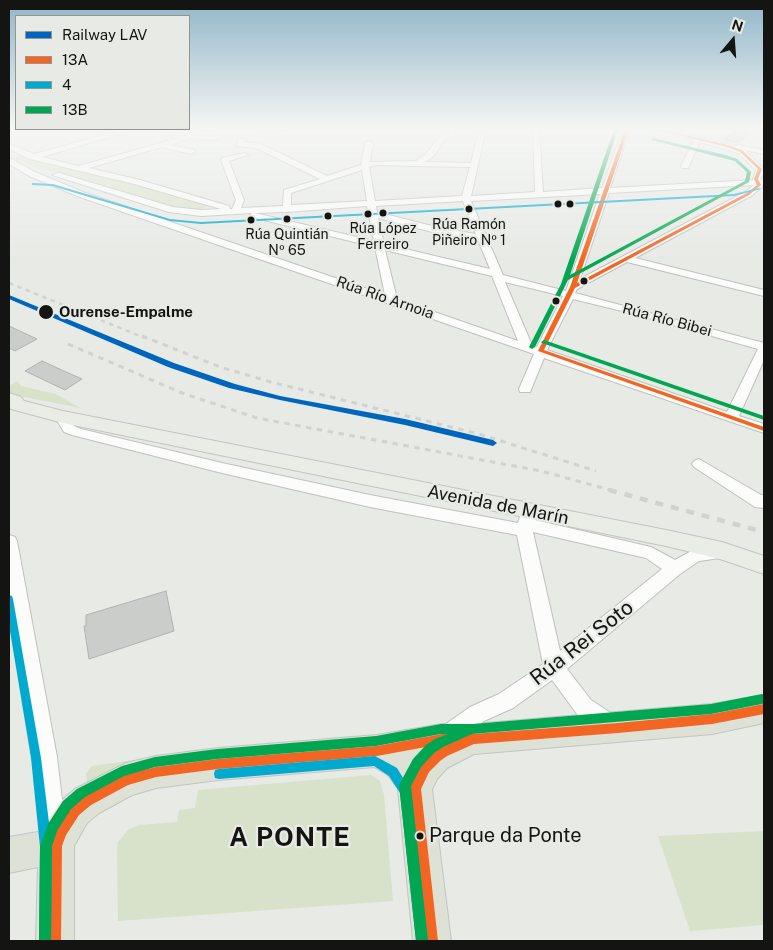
<!DOCTYPE html>
<meta charset="utf-8">
<style>
body{margin:0}
#map{position:relative;width:773px;height:950px;overflow:hidden;background:#e8eae6;font-family:"Public Sans",sans-serif}
canvas{display:block}
.frame{position:absolute;inset:0;border:10px solid #141513;pointer-events:none}
.legend{position:absolute;left:15px;top:15px;width:175px;height:115px;box-sizing:border-box;background:#e8ebe5;border:1px solid #939591;margin:0;padding:6px 9px;list-style:none;font-size:15px;color:#141513}
.legend li{display:flex;align-items:center;gap:10px;height:25px}
.legend b{width:25px;border:1px solid #939591}
.north{position:absolute;left:708px;top:15px;width:50px;height:50px;-webkit-text-stroke:4px #e8ebe5;paint-order:stroke;rotate:18deg;font-size:14px;font-weight:700;line-height:20px;text-align:center;color:#141513}
.north::after{content:'';display:block;margin:auto;width:18px;height:22px;background:#141513;clip-path:polygon(50% 0,100% 100%,50% 72%,0 100%)}
</style>
<div id="map">
<canvas width="773" height="950"></canvas>
<div class="frame"></div>
<ul class="legend">
<li><b style="height:6px;background:#0065bd"></b>Railway LAV</li>
<li><b style="height:6px;background:#f26522"></b>13A</li>
<li><b style="height:6px;background:#00a9ce"></b>4</li>
<li><b style="height:6px;background:#00a651"></b>13B</li>
</ul>
<div class="north">N</div>
</div>
<script>
const g = document.querySelector('canvas').getContext('2d');
g.lineJoin = 'round';
function fillPath(path, color) { g.fillStyle = color; g.fill(path, 'evenodd'); }
const poly = rows => new Path2D(rows.map(r => 'M' + r).join(''));
function trace(path, color, width, dash) { g.strokeStyle = color; g.lineWidth = width; g.lineCap = dash ? 'butt' : 'round'; g.setLineDash(dash || []); g.stroke(path); }
function label(font, color, halo, rows, align = 'center') {
  g.font = font + ' "Public Sans",sans-serif'; g.lineWidth = 4.5; g.setLineDash([]); g.textBaseline = 'middle'; g.strokeStyle = halo; g.fillStyle = color; for (const [text, x, y, turn = 0] of rows) {
    g.save(); g.translate(x, y); g.rotate((+turn || 0) * Math.PI / 180); g.textAlign = isNaN(turn) ? turn : align; if (halo) g.strokeText(text, 0, 0); g.fillText(text, 0, 0); g.restore();
  }
}
fillPath(poly([
 [22,156,149,187,210,206,196,210,180,209,104,185,33,167,13,157],
 [17,381,21,386,56,394,80,408,9,394,9,386],
 [142,759,142,761,89,784,87,782,86,774,92,766],
 [371,775,380,781,384,795,393,901,118,921,117,848,118,842,129,829,140,825,177,822,179,810,195,808,198,790],
 [764,831,764,925,690,931,658,836]
]), '#d8e1ca');
const building = poly([
 [755,129,738,143,724,140,736,130,755,129],
 [9,326,37,339,15,351,9,348,9,326],
 [42,361,64,371,82,379,65,390,25,371,42,361],
 [166,591,174,631,89,659,84,626,86,626,86,615,166,591]
]);
fillPath(building, '#cbcdca');
trace(building, '#b2b3b0', 1);
const minor = poly([
 [125,129,133,130,42,157,79,166,178,138,159,129,169,129,184,135,218,136,218,140,215,140,191,138,170,145,194,150,195,152,191,154,162,147,89,168,140,180,229,206,230,209,232,209,236,200,221,160,222,158,244,153,248,155,229,161,244,200,241,208,283,206,284,190,320,179,256,148,237,146,238,140,242,138,246,140,244,142,261,144,327,176,361,165,365,143,369,141,373,143,370,162,416,161,427,153,441,134,442,129,448,129,449,134,433,157,425,162,471,163,479,129,486,129,471,196,535,192,533,129,539,129,543,192,602,188,623,129,630,129,610,188,753,180,756,170,738,153,700,142,688,168,682,168,681,166,694,140,652,129,665,129,736,146,739,145,764,150,764,154,745,150,764,169,764,173,760,179,764,180,762,187,751,196,635,258,764,290,764,296,627,262,577,289,575,293,764,343,764,360,739,416,764,424,764,433,544,358,530,392,520,392,519,389,534,354,77,196,29,176,9,164,9,159,12,159,35,172,83,192,385,295,375,247,251,217,250,215,252,213,201,216,169,212,52,175,59,173,173,207,201,210,221,209,134,184,30,159,9,149,9,144,34,154,125,129],
 [376,165,417,166,470,167,462,196,375,201,369,167,376,165],
 [362,170,367,201,291,205,291,193,362,170],
 [754,185,745,192,580,279,609,193,754,185],
 [600,194,566,291,503,275,471,201,600,194],
 [463,201,476,234,440,228,377,212,376,206,463,201],
 [367,206,374,241,255,213,287,212,367,206],
 [378,218,440,234,478,240,490,269,384,244,378,218],
 [385,250,492,276,518,341,397,299,385,250],
 [505,282,563,296,537,347,532,345,505,282],
 [573,299,634,314,758,349,727,412,547,350,573,299],
 [261,129,287,129,284,131,264,131,261,129],
 [69,414,76,418,72,423,74,426,81,429,222,463,370,495,518,523,523,507,529,505,535,507,537,511,535,520,651,547,675,560,695,549,720,546,726,547,728,552,726,557,720,558,699,561,680,574,567,669,591,700,617,717,620,724,617,731,610,734,588,723,577,714,552,680,513,708,484,721,454,742,447,745,440,742,436,735,440,728,470,707,499,694,543,664,517,535,370,507,222,473,72,435,64,432,58,422,64,415,69,414],
 [533,532,646,558,662,569,560,651,533,532],
 [699,459,761,495,764,495,764,508,755,507,694,467,692,464,694,461,699,459],
 [9,535,15,537,17,541,57,757,66,834,62,842,54,846,46,842,42,834,35,757,9,591,9,535]
]);
const major = poly([
 [9,393,21,397,24,401,63,411,666,530,722,542,764,556,764,574,720,559,666,546,63,423,11,409,9,406,9,393]
]);
const highway = poly([
 [764,695,764,723,712,734,474,754,447,768,437,779,432,789,451,941,413,941,398,789,388,775,374,767,218,780,156,788,132,795,99,813,87,823,74,846,74,941,36,941,38,867,9,873,9,837,44,831,49,820,63,799,75,789,126,763,156,756,218,748,377,735,442,724,473,724,712,704,764,695]
]);
trace(minor, '#c0c1bf', 2);
trace(major, '#c4c4c2', 2);
trace(highway, '#c4c4c2', 2);
fillPath(minor, '#fcfcfb');
fillPath(major, '#eaede5');
fillPath(highway, '#dee2d6');
trace(poly([
 [9,283,145,338]
]), '#d1d2d1', 2.5, [4.5, 4.5]);
trace(poly([
 [142,336,220,367,271,382,479,434,596,471],
 [68,344,182,393,257,418,541,471,614,491]
]), '#d1d2d1', 3, [5.5, 5.5]);
trace(poly([
 [609,490,764,532]
]), '#d1d2d1', 4.5, [8, 8]);
fillPath(poly([
 [625,129,629,129,577,283,747,193,757,185,754,179,758,169,740,152,727,147,654,129,661,129,728,145,742,150,762,169,758,179,761,185,749,195,575,288,544,350,764,427,764,431,538,351,570,287,625,129],
 [764,704,764,714,712,724,618,733,474,744,447,756,440,761,429,772,421,789,438,941,426,941,409,788,421,764,432,753,439,748,449,744,442,744,377,756,218,769,156,777,128,785,91,805,79,815,66,835,62,846,61,941,49,941,50,846,57,828,71,807,83,797,126,774,156,767,218,759,377,746,442,734,473,734,618,723,712,714,764,704]
]), '#f26522');
fillPath(poly([
 [653,138,726,155,737,159,751,172,749,174,747,174,747,172,735,161,724,157,652,140,653,138],
 [33,183,53,184,170,219,201,222,734,194,759,188,761,189,734,196,201,224,170,221,52,186,32,185,32,183,33,183],
 [9,595,12,596,13,599,41,758,52,847,51,941,39,941,40,847,31,758,9,625,9,595],
 [375,756,397,768,411,791,428,941,416,941,400,793,389,776,374,766,219,779,215,778,214,774,215,770,219,769,375,756]
]), '#00a9ce');
fillPath(poly([
 [614,129,618,129,570,275,745,181,747,172,735,161,652,140,652,138,737,159,751,172,749,182,568,280,535,347,532,349,530,348,529,347,561,284,614,129],
 [544,340,764,416,764,420,542,343,541,342,544,340],
 [762,694,764,695,764,703,762,704,711,714,472,734,443,747,434,753,421,767,411,786,428,941,416,941,399,785,413,759,426,745,435,739,448,734,441,734,376,746,217,759,155,767,124,776,85,797,71,809,57,831,52,846,51,941,39,941,40,846,48,824,63,801,77,789,122,766,155,757,217,749,376,736,441,724,473,724,711,704,762,694]
]), '#00a651');
fillPath(poly([
 [9,295,174,363,235,384,280,396,405,419,493,440,497,443,493,446,405,425,280,400,229,388,168,367,9,299,9,295]
]), '#0065bd');
const sky = g.createLinearGradient(0, 0, 0, 262);
sky.addColorStop(0, '#91b6c9');
sky.addColorStop(0.49, '#f5f6f4');
sky.addColorStop(1, '#f5f6f400');
g.fillStyle = sky;
g.fillRect(0, 0, 773, 262);
for (const [x, y, r, color] of [
 [558,204,4.5,"#141513"],
 [570,204,4.5,"#141513"],
 [469,209,4.5,"#141513"],
 [383,213,4.5,"#141513"],
 [368,214,4.5,"#141513"],
 [328,216,4.5,"#141513"],
 [287,219,4.5,"#141513"],
 [251,220,4.5,"#141513"],
 [584,281,4.5,"#141513"],
 [556,301,4.5,"#141513"],
 [46,312,8,"#141513"],
 [420,836,4.5,"#141513"]
]) { const dot = new Path2D(); dot.arc(x, y, r, 0, 2 * Math.PI); g.fillStyle = color; g.fill(dot); trace(dot, '#e8ebe5', 2); }
label('14px', '#141513', '#e8ebe5', [
 ["Rúa Ramón",469,225],
 ["Piñeiro Nº 1",469,241],
 ["Rúa López",383,229],
 ["Ferreiro",383,245],
 ["Rúa Quintián",287,235],
 ["Nº 65",287,251]
]);
label('15px', '#141513', '#e8ebe5', [
 ["Rúa Río Arnoia",385,298,19],
 ["Rúa Río Bibei",667,320,15]
]);
label('bold 15px', '#141513', '#e8ebe5', [
 ["Ourense-Empalme",59,312]
], 'left');
label('18px', '#141513', '#e8ebe5', [
 ["Avenida de Marín",498,505,11]
]);
label('20px', '#141513', '#e8ebe5', [
 ["Parque da Ponte",429,836]
], 'left');
label('21px', '#141513', '#e8ebe5', [
 ["Rúa Rei Soto",582,643,-38]
]);
g.letterSpacing = '1px';
label('bold 26px', '#141513', '#e8ebe5', [
 ["A PONTE",290,838]
]);
g.letterSpacing = '0px';
</script>
